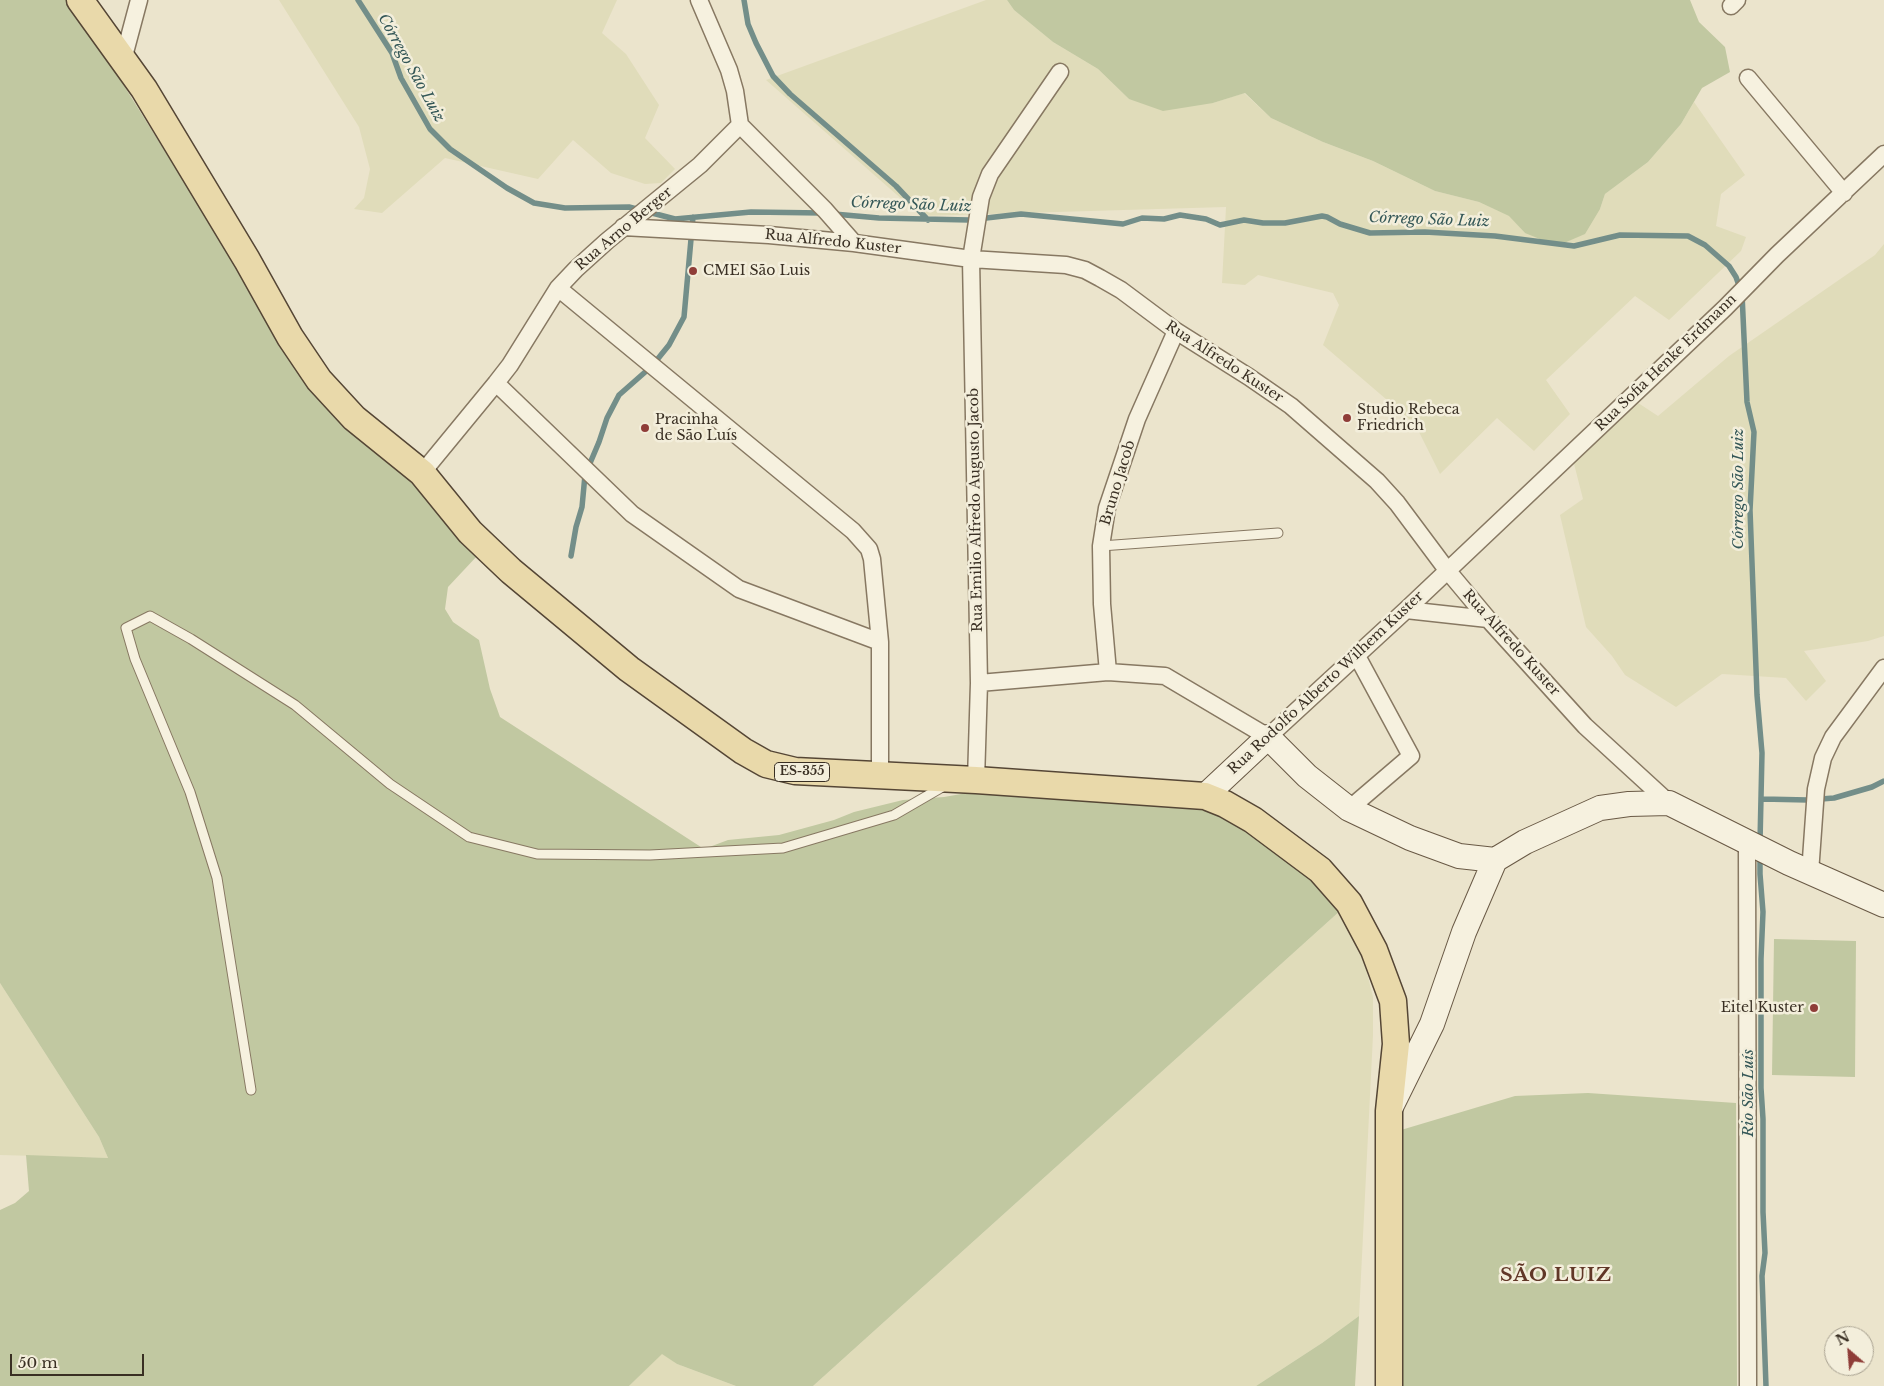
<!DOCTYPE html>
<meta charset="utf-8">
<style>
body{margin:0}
#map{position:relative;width:1884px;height:1386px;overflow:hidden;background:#ebe4cc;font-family:"Libre Baskerville",serif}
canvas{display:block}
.north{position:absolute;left:1824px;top:1326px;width:50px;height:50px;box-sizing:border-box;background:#f3eedb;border:1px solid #a9a291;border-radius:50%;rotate:333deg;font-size:14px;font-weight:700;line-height:20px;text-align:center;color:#392f23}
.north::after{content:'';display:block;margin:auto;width:18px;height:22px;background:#8f3d38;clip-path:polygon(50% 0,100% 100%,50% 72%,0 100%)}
.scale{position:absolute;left:10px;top:1354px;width:134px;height:22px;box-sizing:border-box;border:2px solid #392f23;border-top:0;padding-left:6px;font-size:15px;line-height:18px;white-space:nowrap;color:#392f23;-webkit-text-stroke:4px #f3eedb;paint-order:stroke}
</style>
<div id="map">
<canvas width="1884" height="1386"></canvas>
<div class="north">N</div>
<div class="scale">50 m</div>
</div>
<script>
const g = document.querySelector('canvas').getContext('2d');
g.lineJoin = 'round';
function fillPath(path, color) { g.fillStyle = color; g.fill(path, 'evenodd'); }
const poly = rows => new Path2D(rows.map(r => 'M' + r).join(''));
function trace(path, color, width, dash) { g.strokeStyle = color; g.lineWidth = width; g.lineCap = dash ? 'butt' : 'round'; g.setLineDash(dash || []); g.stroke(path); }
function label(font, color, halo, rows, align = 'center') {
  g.font = font + ' "Libre Baskerville",serif'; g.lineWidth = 5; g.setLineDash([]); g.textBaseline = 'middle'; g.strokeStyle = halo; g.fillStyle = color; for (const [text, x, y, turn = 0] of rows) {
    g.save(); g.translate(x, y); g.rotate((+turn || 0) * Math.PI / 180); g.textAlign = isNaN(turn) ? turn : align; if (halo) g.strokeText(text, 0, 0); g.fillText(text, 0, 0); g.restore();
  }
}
fillPath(poly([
 [279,0,617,0,602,33,626,54,659,105,645,138,675,169,661,183,645,184,611,173,573,140,538,179,445,158,382,213,354,209,364,198,370,169,359,127],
 [986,0,1007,0,1014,10,1053,42,1098,69,1129,99,1213,103,1244,93,1271,118,1323,142,1373,161,1435,191,1479,202,1510,216,1525,233,1600,209,1605,194,1648,162,1681,124,1694,102,1745,175,1721,194,1716,226,1746,237,1741,251,1669,320,1635,296,1546,380,1570,414,1534,451,1497,418,1440,474,1415,424,1323,345,1339,305,1333,293,1258,275,1245,285,1222,283,1226,207,921,216,766,80],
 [1884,244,1884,636,1868,641,1804,651,1826,681,1806,701,1786,678,1722,674,1676,707,1625,675,1612,656,1586,627,1560,515,1583,499,1572,456,1626,395,1658,416,1729,356,1875,255],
 [1341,910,1349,924,1365,965,1373,997,1373,1035,1359,1316,1322,1343,1256,1386,813,1386],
 [0,983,99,1137,108,1158,0,1155],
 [662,1353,677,1364,736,1386,629,1386]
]), '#e0dcba');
fillPath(poly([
 [0,0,68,0,108,60,297,363,389,444,478,555,448,587,445,609,453,622,479,640,490,689,500,717,704,849,728,840,779,835,834,820,854,812,903,800,944,797,1012,785,1156,792,1262,829,1341,910,813,1386,736,1386,677,1364,662,1354,629,1386,0,1386,0,1210,15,1203,29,1191,26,1155,108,1158,99,1137,0,983],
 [1007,0,1690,0,1699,22,1725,47,1730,72,1702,88,1681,124,1648,162,1605,194,1600,209,1585,234,1557,246,1525,233,1509,216,1479,202,1435,191,1373,161,1323,142,1271,118,1245,93,1213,103,1163,111,1129,99,1098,69,1053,42,1014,10],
 [1774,939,1856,941,1855,1077,1772,1075],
 [1588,1093,1736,1103,1737,1386,1380,1386,1401,1130,1515,1096],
 [1359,1316,1355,1386,1256,1386,1322,1343]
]), '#c1c8a1');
trace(poly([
 [358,0,392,53,401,78,430,129,450,149,507,188,534,203,565,208,629,207,675,219,751,212,822,213],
 [744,0,748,24,756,43,773,76,790,94,896,186,928,220],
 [834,214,879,218,969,220,1021,214,1123,224,1142,218,1164,219,1180,215,1206,219,1220,225,1244,220,1263,223,1285,223,1322,216,1327,217,1340,224,1370,233,1425,232,1495,236,1574,246,1620,235,1688,236,1705,245,1729,266,1736,277,1742,294,1747,402,1754,432,1750,510,1757,695,1762,753,1760,842],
 [571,556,576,527,582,507,585,475,599,442,607,418,619,395,652,366,669,345,684,317,693,217],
 [1762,799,1808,800,1834,798,1872,787,1884,781],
 [1760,854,1760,874,1763,912,1761,959,1761,1088,1763,1119,1763,1212,1765,1253,1762,1276,1766,1386]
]), '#738e89', 5.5);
const lane = poly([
 [1101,546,1278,533],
 [251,1090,217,878,190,792,135,659,126,628,150,616,191,639,295,705,390,784,469,837,537,854,650,855,783,848,894,815,944,786]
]);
const street = poly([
 [1731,6,1737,0],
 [123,60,139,0],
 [1748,78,1844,193],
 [740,125,825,210,854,243],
 [623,227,769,235,854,243,971,259,1066,265,1085,270,1100,278,1121,290,1176,331,1249,377,1291,406,1377,481,1397,503,1447,570,1488,619,1585,726,1669,803],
 [558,288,853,531,869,549,872,559,880,642,880,777],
 [496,383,632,514,739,589,880,642],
 [422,473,496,383,510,365,558,288,576,269,607,241,700,165,740,125,735,91,729,70,699,0],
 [1406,610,1488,619],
 [1108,672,1102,604,1101,546,1107,508,1137,419,1176,331],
 [979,683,1108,672,1165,676,1268,737,1406,610,1725,308,1777,255,1884,154],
 [976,780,979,683,971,259,981,197,990,174,1060,72],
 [1349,809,1411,756,1357,656],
 [1747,841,1748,1386],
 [1810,873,1816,789,1823,758,1833,737,1884,668]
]);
const secondary = poly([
 [1205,796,1268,737,1307,776,1349,809,1410,838,1459,856,1495,860],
 [1391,1107,1432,1024,1464,932,1495,860,1525,842,1600,808,1629,804,1669,803,1789,863,1884,905]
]);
const primary = poly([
 [80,0,144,89,247,260,290,337,319,380,354,418,422,473,470,532,511,571,629,669,743,751,766,764,795,771,976,780,1205,796,1225,804,1253,820,1320,870,1349,903,1374,950,1393,1001,1396,1044,1389,1111,1389,1386]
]);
trace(lane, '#877862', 11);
trace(street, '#877862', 19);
trace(secondary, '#695945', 26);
trace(primary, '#554635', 29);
trace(lane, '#f6f1df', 9);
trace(street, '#f6f1df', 16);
trace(secondary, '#f6f1df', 24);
trace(primary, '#e9d9aa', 26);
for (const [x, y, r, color] of [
 [693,271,5,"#8f3d38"],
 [1347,418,5,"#8f3d38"],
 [645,428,5,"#8f3d38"],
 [1814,1008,5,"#8f3d38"]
]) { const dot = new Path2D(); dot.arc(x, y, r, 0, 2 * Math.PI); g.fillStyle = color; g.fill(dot); trace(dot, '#f3eedb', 2); }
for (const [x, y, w] of [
 [802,772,55]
]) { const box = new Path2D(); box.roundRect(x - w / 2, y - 9.5, w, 19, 4); g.fillStyle = '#f3eedb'; g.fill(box); trace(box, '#392f23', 1); }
label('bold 12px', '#392f23', null, [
 ["ES-355",802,772]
]);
label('14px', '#392f23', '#f3eedb', [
 ["Rua Arno Berger",624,229,-40],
 ["Rua Alfredo Kuster",833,242,6],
 ["Rua Alfredo Kuster",1224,362,33],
 ["Rua Sofia Henke Erdmann",1666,363,-44],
 ["Bruno Jacob",1118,483,-73],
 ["Rua Emilio Alfredo Augusto Jacob",976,510,-91],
 ["Rua Alfredo Kuster",1511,643,48],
 ["Rua Rodolfo Alberto Wilhem Kuster",1326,683,-43]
]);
label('14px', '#392f23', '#f3eedb', [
 ["CMEI São Luis",703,271],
 ["Studio Rebeca",1357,410],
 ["Friedrich",1357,426],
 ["Pracinha",655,420],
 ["de São Luís",655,436],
 ["Eitel Kuster",1804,1008,"right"]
], 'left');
label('italic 15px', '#345757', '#f3eedb', [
 ["Córrego São Luiz",411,68,61],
 ["Córrego São Luiz",911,205,2],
 ["Córrego São Luiz",1429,220,2],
 ["Córrego São Luiz",1739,489,-90],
 ["Rio São Luís",1749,1093,-90]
]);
g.letterSpacing = '1px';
label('bold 19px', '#613727', '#f3eedb', [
 ["SÃO LUIZ",1556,1276]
]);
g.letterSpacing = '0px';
</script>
